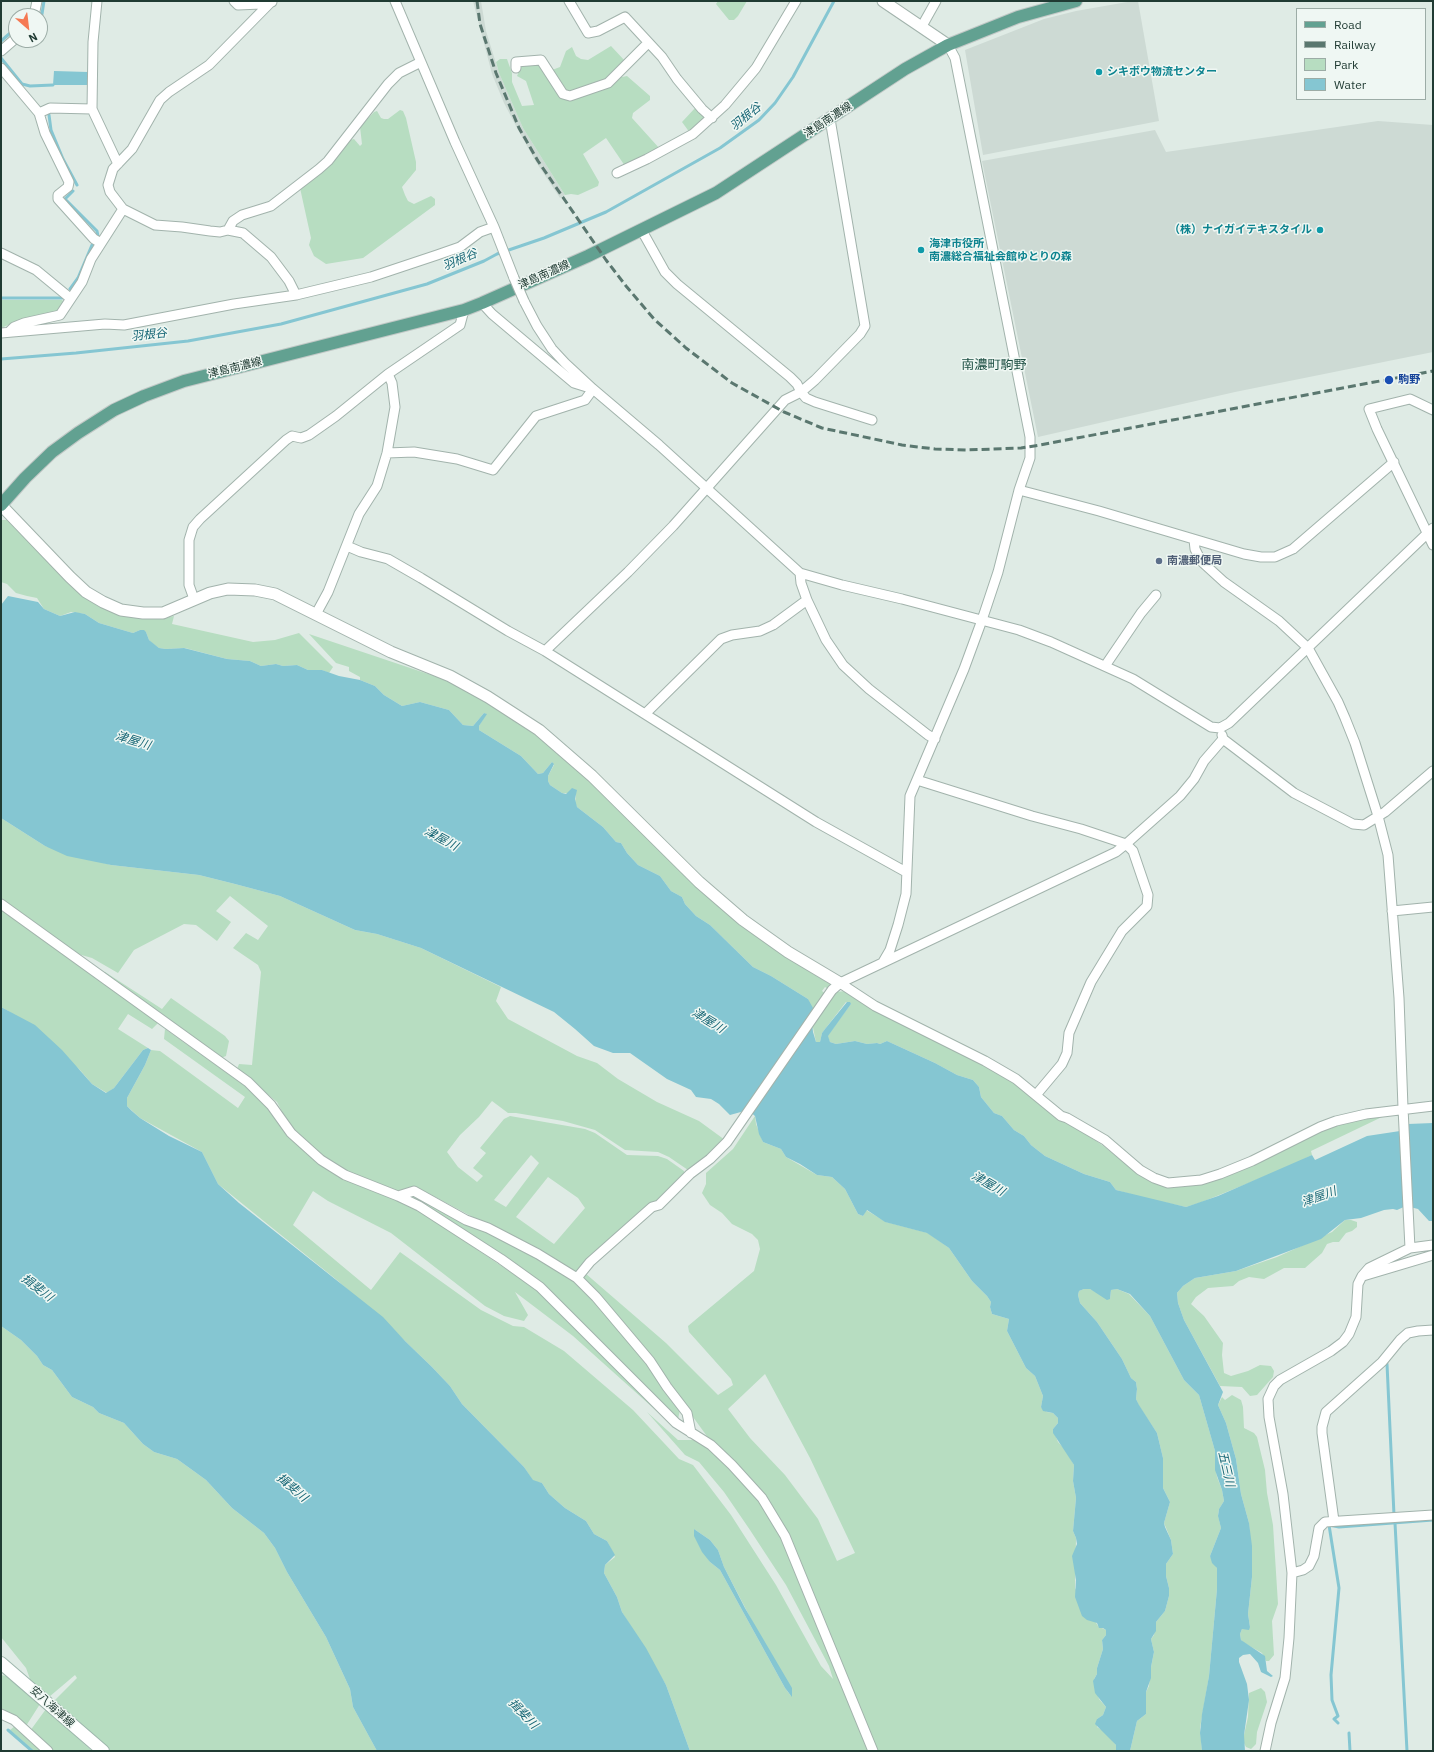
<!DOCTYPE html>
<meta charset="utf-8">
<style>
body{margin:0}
#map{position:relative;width:1434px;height:1752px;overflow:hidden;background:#dfebe5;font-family:"IBM Plex Sans",sans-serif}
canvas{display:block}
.frame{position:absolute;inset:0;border:2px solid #203b33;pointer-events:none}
.legend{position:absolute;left:1296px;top:8px;width:130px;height:92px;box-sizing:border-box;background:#eff7f3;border:1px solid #9caca6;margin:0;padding:5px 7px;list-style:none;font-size:12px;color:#203b33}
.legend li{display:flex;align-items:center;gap:8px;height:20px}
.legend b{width:20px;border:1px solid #9caca6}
.north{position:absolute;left:8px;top:8px;width:40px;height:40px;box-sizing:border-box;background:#eff7f3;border:1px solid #9caca6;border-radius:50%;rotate:152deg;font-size:11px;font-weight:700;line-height:16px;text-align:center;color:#203b33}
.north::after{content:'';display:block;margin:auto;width:14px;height:18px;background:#f57953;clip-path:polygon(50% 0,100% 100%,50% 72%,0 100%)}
</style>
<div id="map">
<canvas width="1434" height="1752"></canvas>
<div class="frame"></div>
<ul class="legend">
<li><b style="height:5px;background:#62a191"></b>Road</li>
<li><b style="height:5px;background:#5a776f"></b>Railway</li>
<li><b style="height:11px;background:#b7ddc1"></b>Park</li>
<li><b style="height:11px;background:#85c6d2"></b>Water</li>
</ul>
<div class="north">N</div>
</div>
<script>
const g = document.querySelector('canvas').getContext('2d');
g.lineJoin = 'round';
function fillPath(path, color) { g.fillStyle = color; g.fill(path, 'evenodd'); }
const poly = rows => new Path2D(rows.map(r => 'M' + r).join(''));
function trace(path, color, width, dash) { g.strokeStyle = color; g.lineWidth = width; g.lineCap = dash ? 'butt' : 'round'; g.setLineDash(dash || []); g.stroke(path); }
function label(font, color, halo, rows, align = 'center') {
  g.font = font + ' "IBM Plex Sans","Noto Sans JP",sans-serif'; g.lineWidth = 3; g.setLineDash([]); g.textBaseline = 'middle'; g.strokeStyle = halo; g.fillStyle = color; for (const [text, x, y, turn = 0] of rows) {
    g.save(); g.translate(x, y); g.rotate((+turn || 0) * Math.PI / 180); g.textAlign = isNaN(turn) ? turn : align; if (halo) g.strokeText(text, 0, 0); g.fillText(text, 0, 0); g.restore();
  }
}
fillPath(poly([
 [473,1,481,1,486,31,499,73,523,128,565,195,560,198,536,162,517,128,504,103,492,74],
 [1133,1,1138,1,1159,121,983,155,965,50,1044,19,1076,11],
 [1378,121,1433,125,1433,352,1235,392,1038,437,982,161,1155,130,1166,152]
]), '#cddad4');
fillPath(poly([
 [718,1,747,1,738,16,734,20,729,20,716,4],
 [611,46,625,61,606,80,571,93,566,92,552,70,560,67,566,51,572,47,576,56,581,59,588,60],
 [500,59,507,59,508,62,512,73,512,82,522,106,534,105,526,81,517,76,522,65,538,65,545,72,560,97,620,76,622,77,627,76,650,96,650,100,633,113,632,118,660,149,625,166,606,138,583,154,599,182,598,186,578,195,571,194,565,195,523,128,499,73,496,62],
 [696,107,704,115,705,120,690,133,682,122],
 [400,110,403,111,406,118,416,162,416,170,402,187,405,195,408,201,414,204,431,196,435,199,435,205,363,258,326,264,314,256,309,245,311,238,300,188,350,140,354,139,360,146,362,144,360,127,374,112,377,111,381,118,384,119,388,119],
 [1,300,62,300,64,302,56,314,18,321,1,328],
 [1,520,7,520,80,594,98,606,114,613,127,616,164,618,174,616,172,624,253,642,275,640,299,633,333,667,329,673,322,670,308,670,297,665,283,666,276,664,261,666,250,661,227,659,185,648,166,649,159,648,152,643,149,640,146,632,140,630,133,633,126,631,99,623,85,614,71,612,60,616,44,609,37,598,27,596,16,593,7,584,1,582],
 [309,634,446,680,484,701,537,736,588,779,740,923,783,955,833,986,830,990,825,987,822,991,826,994,811,1014,808,999,771,976,753,967,710,925,696,916,685,904,682,897,671,891,660,876,638,865,627,853,621,843,616,842,603,827,577,807,575,803,576,794,562,793,550,785,548,781,548,776,554,765,552,762,543,773,538,774,521,756,479,730,479,726,486,714,484,713,473,726,463,725,449,710,420,702,402,706,384,695,375,686,360,680,360,677,349,671,349,667,336,663],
 [1,818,45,846,111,865,199,875,235,884,280,896,355,930,377,934,421,948,501,987,496,1001,508,1019,577,1056,597,1063,618,1079,657,1102,699,1121,725,1140,709,1156,688,1170,669,1157,658,1152,625,1150,595,1130,563,1121,516,1113,508,1113,492,1101,479,1117,460,1135,447,1152,458,1167,477,1182,483,1176,473,1168,486,1153,480,1148,504,1119,510,1116,585,1129,595,1133,627,1155,658,1156,667,1159,684,1171,685,1175,657,1202,576,1272,424,1191,413,1187,395,1191,347,1172,324,1157,292,1131,277,1102,237,1069,239,1064,252,1065,261,972,258,965,233,948,246,933,258,940,268,926,230,896,216,911,231,922,217,941,196,925,184,924,134,950,118,973,92,958,78,954,1,900],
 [531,1155,539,1163,506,1207,494,1200],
 [548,1177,578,1198,585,1208,554,1244,516,1217],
 [1,908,158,1023,152,1029,128,1014,118,1029,148,1048,143,1050,114,1088,107,1093,92,1084,80,1070,10,1012,1,1007],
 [105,972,162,1009,171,998,225,1036,229,1041,226,1056,221,1058,103,974],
 [847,991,984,1065,1012,1082,1030,1095,1054,1116,1065,1120,1102,1145,1140,1175,1179,1186,1319,1131,1363,1117,1384,1116,1311,1151,1312,1155,1293,1165,1202,1202,1186,1207,1144,1198,1116,1190,1110,1182,1084,1174,1045,1156,1031,1145,1024,1136,1014,1130,1002,1116,994,1113,981,1097,979,1087,973,1080,957,1075,935,1063,887,1041,880,1044,877,1043,867,1044,855,1041,836,1044,830,1042,827,1036,851,1004,846,1002,822,1033,820,1042,816,1042,812,1023,834,992],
 [165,1029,248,1088,267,1108,287,1136,316,1161,417,1209,537,1290,671,1424,573,1336,515,1292,528,1315,524,1321,504,1316,485,1306,391,1233,328,1201,313,1191,293,1225,371,1290,400,1252,481,1310,513,1326,524,1327,564,1351,633,1410,679,1459,693,1465,731,1515,776,1585,821,1666,833,1679,829,1666,786,1585,750,1530,724,1492,699,1462,685,1455,647,1412,678,1440,698,1440,710,1448,760,1500,782,1536,871,1751,690,1751,666,1685,622,1612,617,1597,604,1573,605,1565,615,1557,607,1541,594,1534,586,1521,565,1508,549,1494,542,1483,533,1481,524,1467,462,1404,450,1386,432,1367,405,1341,338,1281,218,1184,202,1152,140,1118,127,1106,127,1098,145,1065,151,1050,160,1051,238,1108,245,1097,164,1039],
 [694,1529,710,1540,718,1550,724,1567,791,1696,785,1688,720,1570,710,1562],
 [755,1116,756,1124,763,1142,781,1149,786,1157,817,1175,832,1177,845,1189,858,1214,863,1216,866,1210,886,1222,928,1233,949,1248,972,1281,987,1296,991,1302,990,1307,992,1314,1009,1319,1007,1331,1026,1368,1035,1376,1043,1396,1041,1407,1047,1412,1053,1413,1058,1418,1058,1423,1053,1429,1058,1442,1065,1449,1074,1465,1073,1481,1076,1498,1073,1531,1076,1538,1075,1588,1098,1626,1106,1630,1106,1635,1102,1640,1103,1649,1097,1668,1097,1674,1094,1679,1099,1699,1106,1707,1103,1715,1097,1719,1097,1727,1105,1732,1116,1745,1116,1751,878,1751,789,1535,780,1519,764,1496,709,1439,669,1384,583,1280,585,1273,666,1343,718,1395,733,1385,731,1379,689,1332,688,1326,754,1271,760,1249,758,1240,752,1234,732,1224,722,1213,710,1205,702,1193,706,1184,706,1173,733,1149],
 [765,1374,810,1458,855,1553,837,1561,818,1519,785,1475,750,1438,728,1409],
 [413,1194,540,1259,575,1281,594,1299,647,1362,665,1392,680,1410,678,1419,502,1256,439,1213,413,1198,411,1195],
 [1345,1220,1351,1220,1357,1222,1357,1227,1352,1231,1346,1233,1339,1242,1333,1242,1327,1244,1322,1253,1305,1268,1284,1268,1264,1279,1249,1277,1239,1281,1233,1286,1208,1288,1196,1297,1191,1304,1204,1316,1223,1343,1222,1355,1224,1373,1231,1376,1248,1371,1260,1365,1271,1366,1274,1371,1273,1377,1257,1395,1250,1396,1242,1387,1220,1386,1184,1320,1178,1303,1177,1293,1183,1286,1195,1278,1236,1271,1277,1257,1332,1232],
 [1084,1289,1090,1289,1110,1299,1111,1290,1117,1289,1129,1294,1150,1316,1184,1380,1199,1395,1215,1451,1215,1464,1217,1477,1222,1490,1224,1501,1219,1509,1218,1515,1221,1528,1210,1556,1217,1568,1217,1589,1209,1676,1200,1728,1202,1751,1130,1751,1137,1721,1146,1714,1146,1692,1149,1686,1151,1667,1154,1652,1151,1639,1154,1635,1156,1622,1165,1611,1169,1596,1169,1588,1166,1576,1166,1564,1173,1554,1171,1540,1164,1523,1170,1502,1163,1488,1163,1458,1157,1433,1139,1406,1136,1399,1137,1389,1136,1382,1131,1378,1122,1359,1097,1322,1080,1303,1078,1295,1079,1291],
 [1,1326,21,1340,37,1356,43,1365,52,1370,72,1397,93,1407,99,1413,124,1423,143,1444,154,1452,177,1459,195,1472,206,1480,232,1508,264,1533,275,1548,287,1572,326,1637,350,1689,353,1707,377,1751,111,1751,54,1701,77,1678,75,1675,49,1697,31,1682,26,1668,1,1637],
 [1232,1395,1241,1400,1243,1407,1244,1428,1254,1433,1257,1437,1265,1470,1267,1493,1273,1525,1278,1604,1272,1621,1274,1655,1269,1661,1266,1661,1262,1653,1244,1643,1241,1640,1240,1634,1242,1629,1250,1627,1248,1614,1252,1577,1249,1523,1241,1494,1236,1459,1226,1423,1218,1405,1222,1397,1225,1400],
 [1,1675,10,1677,40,1704,26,1726,1,1710],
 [1261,1688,1265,1692,1267,1702,1257,1732,1256,1744,1251,1749,1246,1747,1244,1743,1244,1735,1248,1717,1249,1693],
 [46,1709,92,1751,53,1751,30,1731],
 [15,1726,43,1751,34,1751,10,1730]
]), '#b7ddc1');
fillPath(poly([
 [54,71,88,72,88,85,53,85],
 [8,596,38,602,44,609,60,616,75,612,85,614,99,623,126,631,133,633,140,630,144,630,146,632,149,640,159,648,166,649,184,648,227,659,250,661,261,666,276,664,283,666,297,665,308,670,322,670,339,676,360,680,375,686,384,695,402,706,420,702,449,710,463,725,473,726,484,713,487,714,479,726,479,730,521,756,538,774,543,773,552,762,554,764,548,776,548,781,550,785,562,793,566,794,572,788,577,790,575,799,577,807,603,827,616,842,621,843,627,853,638,865,660,876,671,891,682,897,685,904,696,916,710,925,753,967,771,976,808,999,813,1008,811,1014,813,1032,816,1042,820,1042,822,1033,825,1029,847,1002,850,1002,851,1004,828,1036,830,1042,836,1044,855,1041,867,1044,877,1043,880,1044,887,1041,935,1063,957,1075,973,1080,979,1087,981,1097,994,1113,1002,1116,1014,1130,1024,1136,1031,1145,1045,1156,1084,1174,1110,1182,1116,1190,1186,1207,1218,1196,1312,1155,1315,1160,1367,1136,1400,1131,1408,1124,1433,1123,1433,1221,1429,1221,1418,1209,1406,1206,1397,1210,1393,1209,1384,1210,1361,1218,1345,1220,1321,1239,1236,1271,1195,1278,1183,1286,1177,1293,1178,1303,1184,1320,1223,1392,1218,1405,1226,1423,1236,1459,1241,1494,1249,1523,1252,1546,1252,1577,1248,1614,1250,1627,1249,1630,1242,1629,1240,1634,1241,1640,1265,1656,1267,1671,1273,1676,1271,1677,1261,1672,1258,1663,1250,1654,1243,1655,1239,1658,1239,1662,1247,1684,1249,1700,1244,1735,1245,1751,1202,1751,1200,1733,1202,1714,1209,1676,1217,1589,1217,1568,1212,1563,1210,1556,1221,1528,1218,1516,1219,1509,1224,1501,1222,1490,1215,1470,1215,1451,1199,1395,1184,1380,1150,1316,1130,1294,1117,1289,1111,1290,1110,1299,1107,1300,1090,1289,1084,1289,1079,1291,1078,1295,1080,1303,1097,1322,1122,1359,1131,1378,1136,1382,1137,1389,1136,1399,1139,1405,1157,1433,1163,1458,1163,1488,1170,1502,1164,1523,1165,1527,1171,1540,1173,1554,1166,1564,1166,1576,1169,1588,1169,1596,1165,1611,1156,1622,1156,1631,1151,1639,1154,1652,1151,1667,1151,1678,1146,1692,1146,1714,1137,1721,1130,1751,1116,1751,1116,1745,1095,1724,1097,1719,1103,1715,1106,1707,1095,1693,1093,1681,1097,1674,1097,1668,1103,1649,1102,1640,1106,1635,1106,1630,1103,1628,1099,1628,1097,1623,1087,1620,1082,1616,1075,1597,1076,1580,1072,1556,1077,1544,1076,1538,1073,1531,1076,1498,1073,1481,1074,1465,1053,1433,1053,1429,1058,1423,1058,1418,1053,1413,1043,1411,1041,1407,1043,1396,1035,1376,1026,1368,1007,1331,1009,1319,992,1314,990,1307,991,1302,987,1296,972,1281,949,1248,927,1233,885,1222,867,1210,863,1216,858,1214,845,1189,832,1177,817,1175,800,1164,786,1157,781,1149,763,1142,759,1134,755,1116,748,1110,730,1115,719,1104,711,1099,696,1097,691,1090,667,1079,630,1053,613,1053,594,1046,575,1029,554,1012,421,948,377,934,355,930,280,896,235,884,199,875,111,865,67,856,45,846,1,818,1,605],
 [1,1007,35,1025,62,1050,92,1084,106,1093,114,1088,143,1050,148,1048,151,1050,145,1065,127,1098,127,1106,132,1111,140,1118,169,1136,202,1152,218,1184,239,1203,383,1317,405,1341,432,1367,450,1386,462,1404,524,1467,533,1480,542,1483,549,1494,565,1508,586,1521,594,1534,607,1541,615,1555,605,1565,604,1573,617,1597,622,1612,646,1648,666,1685,690,1751,377,1751,353,1707,350,1689,326,1637,287,1572,275,1548,264,1533,232,1508,206,1480,195,1472,177,1459,154,1452,143,1444,124,1423,99,1413,93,1407,72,1397,52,1370,43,1365,37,1356,21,1340,1,1326],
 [694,1529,710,1540,718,1550,724,1567,745,1608,792,1688,792,1697,785,1688,720,1570,710,1562,702,1552,694,1536]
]), '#85c6d2');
trace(poly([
 [42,14,44,1],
 [1,41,16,28],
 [1,58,22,84,30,86,53,85],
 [49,115,51,130,63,159,77,185],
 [73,191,65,199,97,231,98,236],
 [70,289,78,278,92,245],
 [1,298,62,298],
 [1,359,76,353,188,341,281,324,427,284,484,261,497,254,544,238,606,212,720,148,759,120,775,103,793,77,834,1],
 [1387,1364,1394,1515],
 [1395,1523,1407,1751],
 [1338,1723,1334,1719,1338,1716,1332,1700,1331,1675,1339,1588,1329,1525,1339,1527,1433,1520],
 [8,1730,32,1751],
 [1349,1733,1350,1751]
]), '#85c6d2', 3);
const minor = poly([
 [97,1,93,42,92,109,118,164],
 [234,1,238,5,261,4,272,2],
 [395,1,455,142,494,227,514,278],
 [569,1,588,33,598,31,625,17,662,57,677,79,702,109,712,118],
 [271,2,209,65,169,92,160,100,132,149,113,169,108,185,110,192,123,209,155,225,182,227,210,231,220,232,228,230,243,233,271,257,289,281,296,295],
 [34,16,37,1],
 [922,26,936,1],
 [1,51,16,38],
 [1,68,39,113,45,133,69,182,68,187,58,195,58,199,94,239,101,243],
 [516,68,516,62,541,60,563,94,570,96,608,83,648,43],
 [39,113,50,108,92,109],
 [617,173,647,159,693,134,725,105,756,68,796,1],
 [641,229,665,272,677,284,790,377,797,384,801,392,815,380,860,334,865,326,830,119],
 [228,230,233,221,242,215,271,206,319,169,328,161,388,84,399,73,421,62],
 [1,253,36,270,70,298],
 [524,301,537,326,552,349,565,363,593,389,659,445,800,573,842,585,902,599,1019,630,1051,642,1133,679,1211,727,1220,728,1229,723,1433,528],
 [482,303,492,314,574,383,590,388],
 [9,332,14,327,24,323,60,315,82,282,91,259,123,209],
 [1,333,105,324,124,325,234,304,296,295,371,277,437,255,460,247,480,232,494,227],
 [1433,410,1410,399,1369,409,1377,429,1433,545],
 [387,453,414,452,457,459,493,470,536,416,585,400,593,389],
 [1019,490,1099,511,1244,554,1261,557,1275,557,1293,549,1394,462],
 [1194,540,1195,549,1201,561,1224,582,1279,621,1308,648,1338,702,1345,718,1355,743,1378,816,1388,855,1399,998,1403,1108,1410,1248],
 [347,546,361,552,388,559,421,578,508,631,545,651,816,822,906,872],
 [800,573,801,583,807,600,826,640,843,665,869,689,928,735,935,739],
 [194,599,189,585,189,540,193,527,200,519,286,440,292,436,301,438,309,435,336,416,388,374],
 [316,614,328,592,359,514,377,486,387,453,395,407,392,383,388,374,460,325,464,310],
 [545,651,628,572,673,526,785,400,801,392,806,398,815,402,872,420],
 [1105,666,1141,613,1156,595],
 [645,714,721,639,732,635,760,631,773,625,807,600],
 [1222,735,1223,739,1294,793,1353,824,1364,825,1385,812,1433,771],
 [917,780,1032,816,1081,829,1126,844,1133,851,1148,895,1147,906,1122,931,1091,982,1069,1033,1067,1053,1062,1064,1036,1095],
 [1,904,248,1082,271,1105,291,1133,321,1160,345,1175,398,1196,419,1206,501,1259,540,1287,676,1423,711,1445,732,1465,762,1498,785,1536,873,1751],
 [1392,911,1433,907],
 [883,962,890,950,898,925,906,894,910,796,964,669,982,620,998,572,1019,490,1030,458,1030,437,992,245,955,58,948,45],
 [840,983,875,1006,985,1061,1016,1079,1061,1116,1067,1118,1105,1140,1140,1170,1154,1178,1168,1183,1201,1180,1220,1174,1252,1161,1320,1127,1336,1121,1366,1114,1433,1106],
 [398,1196,414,1191,466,1220,488,1228,538,1254,577,1278,596,1297,650,1361,667,1387,687,1413,691,1433],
 [1363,1276,1433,1255],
 [577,1278,590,1262,652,1207,659,1205,690,1174,710,1159,727,1142,832,990,840,983,1116,852,1126,844,1180,796,1194,779,1204,761,1223,739],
 [1334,1521,1322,1433,1322,1427,1326,1412,1382,1362,1400,1340,1408,1333,1418,1331,1433,1330],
 [1292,1573,1303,1570,1309,1566,1314,1556,1319,1528,1325,1522,1433,1515],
 [1,1714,14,1720,48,1751],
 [1265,1751,1271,1723,1285,1678,1289,1638,1292,1573,1283,1494,1269,1417,1268,1399,1274,1386,1280,1380,1331,1351,1343,1342,1349,1334,1356,1317,1358,1284,1362,1276,1369,1268,1410,1248,1433,1245]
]);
const tertiary = poly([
 [883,1,948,45],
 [1,505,70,577,86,592,103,602,121,610,143,613,163,613,210,593,228,589,255,590,275,594,391,652,450,676,488,697,539,730,592,776,699,882,743,920,788,952,840,983]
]);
const secondary = poly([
 [1,1663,103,1751]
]);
const primary = poly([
 [1,505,25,478,52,452,78,433,114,410,144,396,184,381,464,310,482,303,588,256,716,193,905,69,948,45,1018,17,1076,1]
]);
trace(minor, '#a2b3ac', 11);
trace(tertiary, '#a2b3ac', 13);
trace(secondary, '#9eb7ad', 14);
trace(primary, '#c1c8c6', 14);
trace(minor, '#fff', 9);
trace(tertiary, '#fff', 11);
trace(secondary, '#fff', 12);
trace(primary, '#62a191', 12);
trace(poly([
 [477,1,480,24,496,73,519,128,538,161,562,196,606,260,626,286,654,319,686,348,732,383,784,412,822,428,902,445,935,449,966,450,1021,448,1040,445,1433,371]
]), '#5a776f', 3, [8, 4]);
const minorBridge = poly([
 [514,278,524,301]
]);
trace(minorBridge, '#a2b3ac', 11, []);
trace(minorBridge, '#fff', 9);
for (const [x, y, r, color] of [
 [1099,72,4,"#0f9aa8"],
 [1320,230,4,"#0f9aa8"],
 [921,250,4,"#0f9aa8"],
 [1389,380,5,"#1a4fb4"],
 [1159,561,4,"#5c6f8a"]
]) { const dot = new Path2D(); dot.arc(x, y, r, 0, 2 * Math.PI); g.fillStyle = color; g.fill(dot); trace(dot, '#eff7f3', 1.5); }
label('bold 11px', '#0d838f', '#eff7f3', [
 ["シキボウ物流センター",1107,72],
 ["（株）ナイガイテキスタイル",1312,230,"right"],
 ["海津市役所",929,244],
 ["南濃総合福祉会館ゆとりの森",929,257]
], 'left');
label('11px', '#203b33', '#eff7f3', [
 ["津島南濃線",828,120,-33],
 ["津島南濃線",544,275,-24],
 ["津島南濃線",235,368,-14],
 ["安八海津線",52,1707,42]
]);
label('bold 11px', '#164399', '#eff7f3', [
 ["駒野",1398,380]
], 'left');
label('bold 11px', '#4e5e75', '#eff7f3', [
 ["南濃郵便局",1167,561]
], 'left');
label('italic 12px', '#196877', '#eff7f3', [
 ["羽根谷",746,117,-39],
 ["羽根谷",460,260,-23],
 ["羽根谷",149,335,-6],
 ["津屋川",133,741,17],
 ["津屋川",441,839,28],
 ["津屋川",708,1021,32],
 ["津屋川",988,1184,30],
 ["津屋川",1319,1197,-20],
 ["揖斐川",37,1288,37],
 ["五三川",1226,1469,77],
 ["揖斐川",292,1488,40],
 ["揖斐川",523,1714,46]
]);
label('13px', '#1b4d41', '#eff7f3', [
 ["南濃町駒野",994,365]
]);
</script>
